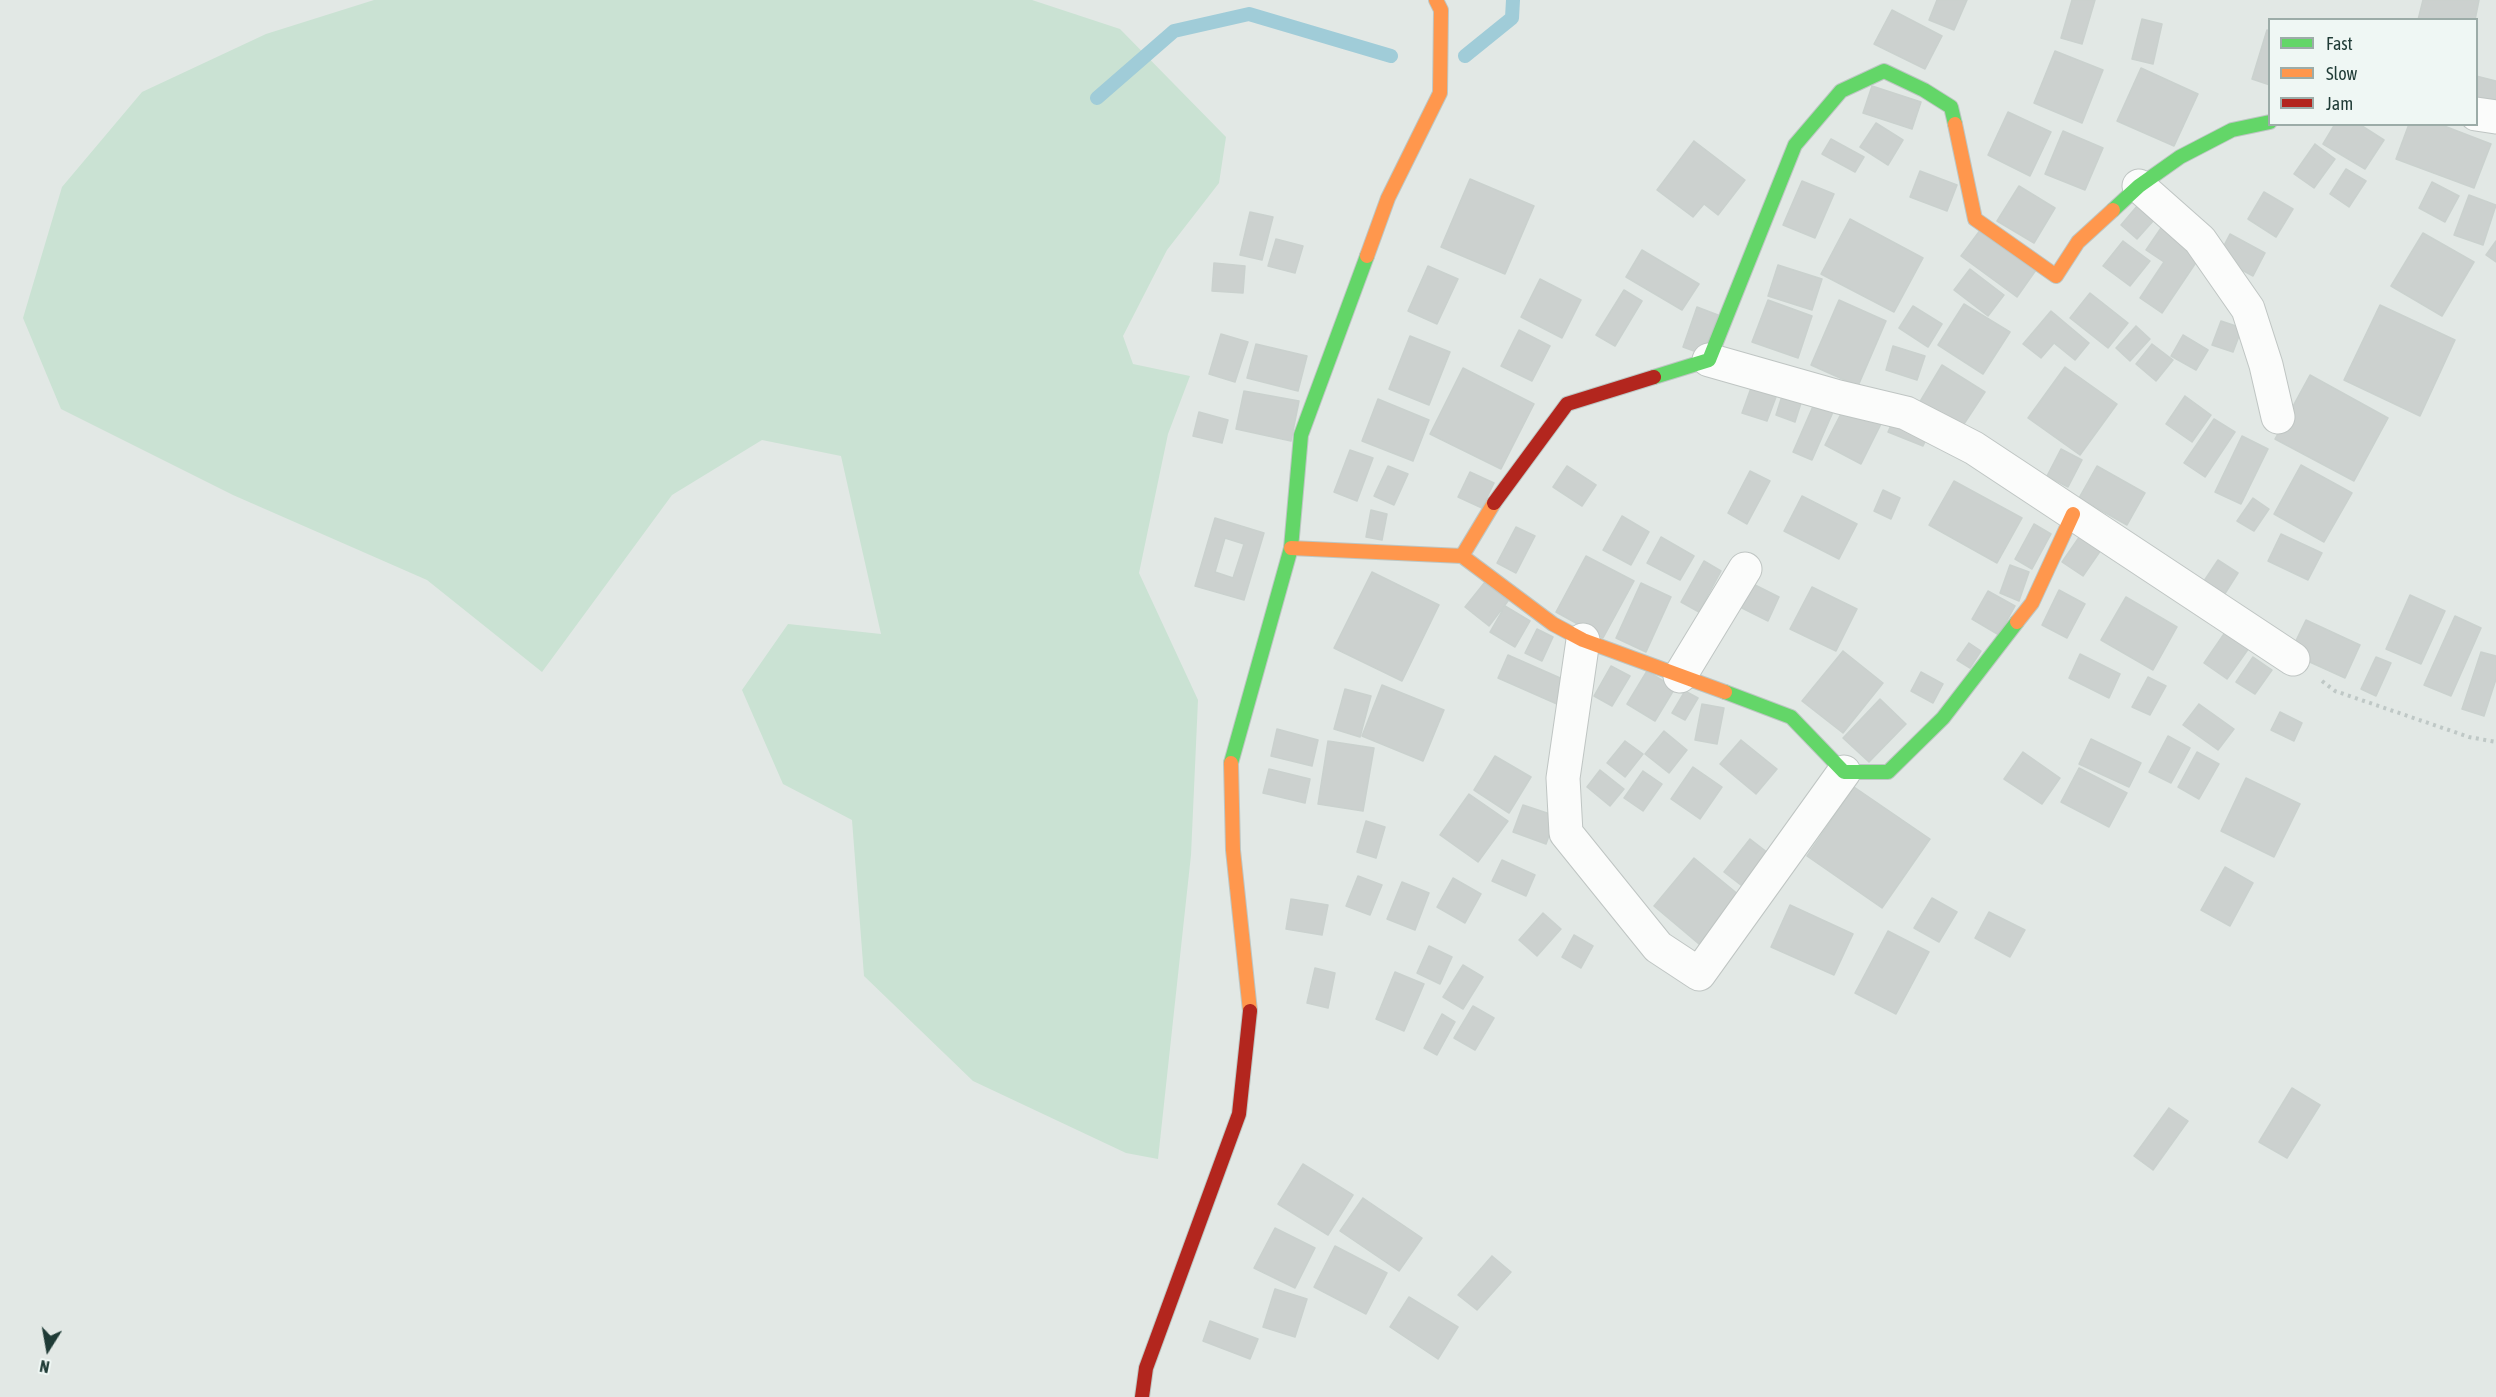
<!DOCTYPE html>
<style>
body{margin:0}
#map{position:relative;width:2496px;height:1397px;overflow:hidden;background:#e2e8e5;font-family:"Asap Condensed",sans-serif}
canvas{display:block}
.legend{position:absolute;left:2268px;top:18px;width:210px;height:108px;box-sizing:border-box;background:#eff7f4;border:2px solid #9caca8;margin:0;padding:8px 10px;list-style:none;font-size:18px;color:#1f3b36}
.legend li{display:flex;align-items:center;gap:12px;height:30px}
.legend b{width:30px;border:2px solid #9caca8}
.north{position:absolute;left:18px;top:1319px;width:60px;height:60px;-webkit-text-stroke:4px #eff7f4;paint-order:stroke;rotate:191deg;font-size:16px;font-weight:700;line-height:24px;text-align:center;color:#1f3b36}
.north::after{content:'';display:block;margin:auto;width:21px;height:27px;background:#1f3b36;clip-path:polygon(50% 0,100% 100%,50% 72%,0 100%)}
</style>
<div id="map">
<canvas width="2496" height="1397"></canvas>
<ul class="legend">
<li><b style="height:8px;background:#63d668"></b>Fast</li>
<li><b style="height:8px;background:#ff974d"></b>Slow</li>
<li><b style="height:8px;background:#b3261e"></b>Jam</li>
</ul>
<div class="north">N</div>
</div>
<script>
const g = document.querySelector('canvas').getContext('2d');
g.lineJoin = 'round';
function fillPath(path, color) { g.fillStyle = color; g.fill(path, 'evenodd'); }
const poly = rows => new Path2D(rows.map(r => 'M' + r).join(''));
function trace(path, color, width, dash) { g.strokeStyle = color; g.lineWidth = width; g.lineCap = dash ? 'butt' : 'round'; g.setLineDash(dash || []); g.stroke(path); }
fillPath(poly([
 [374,0,1032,0,1120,29,1226,137,1219,183,1167,250,1123,336,1133,364,1190,376,1168,434,1139,573,1198,700,1191,855,1158,1159,1126,1153,973,1081,864,976,852,820,783,784,742,690,788,624,881,634,841,456,762,440,672,495,542,672,427,580,233,495,61,409,23,318,62,187,142,92,266,34]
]), '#cae2d3');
trace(poly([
 [1465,56,1512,18,1513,0],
 [1097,98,1174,31,1249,14,1391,56]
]), '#a0ccd8', 14);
const building = poly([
 [1937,0,1967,0,1954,30,1929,20,1937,0],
 [2072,0,2095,0,2082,44,2061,38,2072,0],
 [2423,0,2479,0,2475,20,2418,20,2423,0],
 [1892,10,1942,36,1925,69,1874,44,1892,10],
 [2142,19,2162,24,2153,64,2132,59,2142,19],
 [2267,30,2270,31,2270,85,2252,79,2267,30],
 [2055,51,2103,70,2082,123,2034,103,2055,51],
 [2141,68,2198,94,2174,146,2117,121,2141,68],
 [2476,76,2496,81,2496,106,2476,102,2476,76],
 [1872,86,1921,102,1912,129,1863,113,1872,86],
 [2008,112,2051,132,2030,176,1988,155,2008,112],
 [1876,123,1903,140,1888,165,1860,147,1876,123],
 [2335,124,2359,124,2384,140,2365,169,2323,144,2335,124],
 [2409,124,2439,124,2491,144,2474,188,2396,159,2409,124],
 [2063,131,2103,148,2085,190,2045,174,2063,131],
 [1831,139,1864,157,1855,172,1822,154,1831,139],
 [1694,141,1745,180,1718,215,1704,204,1693,217,1657,190,1694,141],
 [2315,144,2335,159,2314,188,2294,174,2315,144],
 [2346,169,2366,181,2349,207,2330,194,2346,169],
 [1920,171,1957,185,1947,211,1910,197,1920,171],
 [1470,179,1534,206,1505,274,1441,247,1470,179],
 [1802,181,1834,194,1815,238,1783,225,1802,181],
 [2432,182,2459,196,2445,222,2419,208,2432,182],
 [2019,186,2055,208,2034,243,1997,221,2019,186],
 [2264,192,2293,209,2276,237,2248,219,2264,192],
 [2469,195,2496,205,2483,245,2454,235,2469,195],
 [2138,205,2154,220,2137,239,2121,225,2138,205],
 [1250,212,1273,217,1262,260,1240,255,1250,212],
 [1850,219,1923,258,1894,312,1821,274,1850,219],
 [2161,228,2201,255,2162,313,2140,298,2164,262,2146,250,2161,228],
 [1981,229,2036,270,2017,297,1961,256,1981,229],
 [2423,233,2474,262,2442,316,2391,286,2423,233],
 [2230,234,2265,253,2253,276,2218,257,2230,234],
 [1276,239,1303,246,1295,273,1268,266,1276,239],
 [2123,241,2150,261,2130,286,2103,266,2123,241],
 [2496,241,2496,262,2486,255,2496,241],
 [1642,250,1699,284,1682,310,1626,277,1642,250],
 [1214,263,1245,266,1243,293,1212,291,1214,263],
 [1778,265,1822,279,1812,310,1768,296,1778,265],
 [1428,266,1458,279,1437,324,1408,311,1428,266],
 [1970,269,2004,295,1988,316,1954,290,1970,269],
 [1540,279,1581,300,1562,338,1521,317,1540,279],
 [1624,290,1642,301,1615,346,1596,335,1624,290],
 [2090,293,2128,323,2108,348,2070,318,2090,293],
 [1768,300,1812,316,1798,358,1752,342,1768,300],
 [1839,300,1886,321,1858,386,1811,365,1839,300],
 [1964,304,2010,332,1983,374,1938,345,1964,304],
 [2380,305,2455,340,2420,416,2344,380,2380,305],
 [1913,306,1942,324,1928,347,1899,328,1913,306],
 [1697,307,1718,315,1705,355,1683,347,1697,307],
 [2051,311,2089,343,2075,360,2054,343,2041,358,2023,344,2051,311],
 [2221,321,2242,328,2233,352,2212,345,2221,321],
 [2136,326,2150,339,2130,361,2116,348,2136,326],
 [1519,330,1550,346,1532,381,1501,366,1519,330],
 [1221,334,1248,342,1235,382,1209,374,1221,334],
 [2183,335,2208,350,2196,370,2171,356,2183,335],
 [1410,336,1450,352,1429,405,1389,389,1410,336],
 [1256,344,1307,356,1298,391,1247,378,1256,344],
 [2152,344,2173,360,2156,381,2136,364,2152,344],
 [1893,346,1925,356,1917,380,1886,370,1893,346],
 [1942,365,1985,392,1960,430,1918,405,1942,365],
 [2065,367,2117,404,2080,455,2028,418,2065,367],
 [1463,368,1534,404,1501,469,1430,434,1463,368],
 [2310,375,2388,418,2354,481,2275,439,2310,375],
 [1751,388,1776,397,1767,421,1742,413,1751,388],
 [1244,391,1299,401,1291,441,1236,429,1244,391],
 [1782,396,1801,403,1795,422,1776,415,1782,396],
 [2185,396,2211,415,2192,442,2166,424,2185,396],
 [1378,399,1429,420,1413,461,1362,441,1378,399],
 [1848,400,1884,418,1861,464,1825,445,1848,400],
 [1814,404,1833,412,1812,460,1793,452,1814,404],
 [1199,412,1228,420,1222,443,1193,436,1199,412],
 [1896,414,1930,430,1923,446,1888,432,1896,414],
 [2214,419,2235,432,2205,477,2184,463,2214,419],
 [2242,436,2268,449,2241,504,2215,492,2242,436],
 [2061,449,2082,460,2068,487,2047,476,2061,449],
 [1350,450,1373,458,1357,501,1334,492,1350,450],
 [2301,465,2352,493,2324,542,2274,514,2301,465],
 [1388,466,1408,474,1394,505,1374,496,1388,466],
 [1567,466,1596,485,1582,506,1553,487,1567,466],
 [2097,466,2145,493,2127,525,2079,498,2097,466],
 [1750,471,1770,481,1747,524,1728,513,1750,471],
 [1470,472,1494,483,1482,508,1458,497,1470,472],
 [1954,481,2022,518,1997,563,1929,525,1954,481],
 [1883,490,1900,498,1891,519,1874,511,1883,490],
 [1802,496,1857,524,1839,559,1784,531,1802,496],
 [2253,498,2269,509,2254,531,2237,521,2253,498],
 [1371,510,1387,514,1382,540,1366,537,1371,510],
 [1622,516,1649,532,1631,565,1603,550,1622,516],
 [1215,518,1264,533,1244,600,1195,586,1215,518],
 [1225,538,1244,544,1233,578,1215,572,1225,538],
 [2034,524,2051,534,2032,569,2015,559,2034,524],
 [1516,527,1535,536,1516,573,1497,563,1516,527],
 [2082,533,2103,547,2083,576,2062,562,2082,533],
 [2281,534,2322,553,2308,580,2268,561,2281,534],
 [1661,537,1694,556,1680,580,1647,563,1661,537],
 [1586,556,1634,581,1603,638,1556,612,1586,556],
 [2218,560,2238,573,2219,603,2198,590,2218,560],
 [1704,561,1721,571,1699,612,1681,602,1704,561],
 [2010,565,2029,572,2019,601,2000,593,2010,565],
 [1372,572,1439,605,1402,681,1334,648,1372,572],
 [1743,579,1779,597,1768,621,1732,603,1743,579],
 [1485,582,1508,601,1489,626,1465,607,1485,582],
 [1641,583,1671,597,1646,652,1616,638,1641,583],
 [1812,587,1857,609,1836,651,1790,629,1812,587],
 [2059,590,2085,604,2067,638,2042,625,2059,590],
 [1988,591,2015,606,1999,635,1972,619,1988,591],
 [2410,595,2445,611,2421,664,2386,649,2410,595],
 [2126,597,2177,627,2153,670,2101,640,2126,597],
 [1505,606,1530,621,1515,647,1490,632,1505,606],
 [2455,616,2481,628,2451,696,2424,685,2455,616],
 [2306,620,2360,645,2345,678,2290,653,2306,620],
 [1537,629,1553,637,1542,661,1525,653,1537,629],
 [2226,631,2249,648,2227,679,2204,663,2226,631],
 [1969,643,1981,651,1970,668,1957,660,1969,643],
 [1843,651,1883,683,1843,733,1802,701,1843,651],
 [2481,652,2496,656,2496,679,2484,716,2462,709,2481,652],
 [2080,654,2120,674,2109,698,2069,678,2080,654],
 [1508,655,1567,681,1557,704,1498,678,1508,655],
 [2253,657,2272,670,2255,694,2236,682,2253,657],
 [2376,657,2391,663,2376,696,2361,689,2376,657],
 [1611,666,1630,676,1612,706,1594,696,1611,666],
 [1647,671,1675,688,1655,721,1627,704,1647,671],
 [1921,672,1943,684,1933,703,1911,691,1921,672],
 [2148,677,2166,686,2150,715,2132,707,2148,677],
 [1382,685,1444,710,1423,761,1362,736,1382,685],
 [1345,689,1371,696,1360,737,1334,729,1345,689],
 [1685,691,1698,698,1685,720,1672,713,1685,691],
 [1880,699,1906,724,1869,762,1843,738,1880,699],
 [1702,704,1724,708,1717,744,1695,740,1702,704],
 [2199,704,2234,729,2218,750,2183,725,2199,704],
 [2280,712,2302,723,2294,741,2271,730,2280,712],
 [1277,729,1318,740,1312,766,1271,756,1277,729],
 [1664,731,1687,750,1669,773,1645,754,1664,731],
 [2168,736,2190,748,2171,783,2149,772,2168,736],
 [2091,739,2141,763,2129,787,2079,764,2091,739],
 [1741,740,1777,769,1756,794,1720,764,1741,740],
 [1328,741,1374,748,1363,811,1318,804,1328,741],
 [1625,741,1643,754,1625,777,1607,763,1625,741],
 [2023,752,2060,778,2042,804,2004,779,2023,752],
 [2197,752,2219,764,2199,799,2178,787,2197,752],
 [1495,756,1531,777,1509,813,1474,790,1495,756],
 [1693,767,1722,787,1700,819,1671,799,1693,767],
 [2079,768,2127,793,2109,827,2061,802,2079,768],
 [1269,769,1310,779,1305,803,1263,793,1269,769],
 [1600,770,1624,789,1610,806,1587,787,1600,770],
 [1643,771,1662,784,1643,811,1624,798,1643,771],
 [2246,778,2300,804,2274,857,2221,831,2246,778],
 [1854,787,1930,839,1882,908,1807,856,1854,787],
 [1469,794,1508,821,1478,862,1440,835,1469,794],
 [1523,805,1556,816,1546,844,1513,832,1523,805],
 [1366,821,1385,827,1376,858,1357,852,1366,821],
 [1750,839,1772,856,1746,889,1724,872,1750,839],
 [1694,858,1739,895,1699,944,1654,906,1694,858],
 [1502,860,1535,875,1526,896,1492,881,1502,860],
 [2225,867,2253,883,2230,926,2201,910,2225,867],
 [1358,876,1382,885,1370,915,1346,906,1358,876],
 [1453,878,1481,894,1465,923,1437,907,1453,878],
 [1402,882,1429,893,1415,930,1387,919,1402,882],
 [1932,898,1957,912,1939,942,1914,928,1932,898],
 [1291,899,1328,905,1322,935,1286,929,1291,899],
 [1790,905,1853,934,1834,975,1771,947,1790,905],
 [1989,912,2025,930,2010,957,1975,938,1989,912],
 [1543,913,1561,929,1537,956,1519,940,1543,913],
 [1888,931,1929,952,1896,1014,1855,993,1888,931],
 [1574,935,1593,946,1581,968,1562,957,1574,935],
 [1429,946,1452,957,1440,984,1417,973,1429,946],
 [1463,965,1483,977,1463,1009,1443,997,1463,965],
 [1315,968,1335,973,1328,1008,1307,1003,1315,968],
 [1395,972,1424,984,1404,1031,1376,1019,1395,972],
 [1473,1006,1494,1018,1475,1050,1454,1038,1473,1006],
 [1442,1014,1455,1022,1437,1055,1424,1048,1442,1014],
 [2292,1088,2320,1105,2287,1158,2259,1142,2292,1088],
 [2169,1108,2188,1121,2153,1170,2134,1156,2169,1108],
 [1303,1164,1353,1195,1328,1235,1278,1204,1303,1164],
 [1363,1198,1422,1238,1399,1271,1340,1231,1363,1198],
 [1275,1228,1315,1248,1295,1288,1254,1268,1275,1228],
 [1335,1246,1387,1273,1366,1314,1314,1287,1335,1246],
 [1492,1256,1511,1272,1477,1310,1458,1295,1492,1256],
 [1275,1289,1307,1299,1295,1337,1263,1327,1275,1289],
 [1409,1297,1458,1327,1438,1359,1390,1327,1409,1297],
 [1210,1321,1258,1339,1250,1359,1203,1341,1210,1321]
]);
fillPath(building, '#ccd1cf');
trace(building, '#cad1ce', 1.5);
const street = poly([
 [2476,114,2496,117],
 [2139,186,2200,240,2248,309,2266,365,2278,417],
 [1709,360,1839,397,1906,413,1974,448,2293,659],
 [1583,640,1563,778,1566,833,1658,947,1699,974,1844,772],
 [1680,676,1745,569]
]);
const fast = poly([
 [2113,210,2139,186,2180,157,2232,130,2270,122],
 [1654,377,1709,360,1795,145,1841,91,1884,71,1924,90,1951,107,1955,124],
 [1725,692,1791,717,1844,772,1888,772,1943,718,2017,622],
 [1231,763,1291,548,1301,435,1367,256]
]);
const slow = poly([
 [1955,124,1975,219,2056,276,2078,242,2113,210],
 [1367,256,1388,198,1440,93,1441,10,1436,0],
 [1291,548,1462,556,1494,503],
 [1462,556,1553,624,1583,640,1725,692],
 [2017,622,2032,603,2073,514],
 [1231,763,1233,850,1250,1011]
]);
const jam = poly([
 [1494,503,1567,404,1654,377],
 [1142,1397,1146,1368,1239,1114,1250,1011]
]);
trace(street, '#bfc5c3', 35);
trace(fast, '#bdc6c3', 16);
trace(slow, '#bdc6c3', 16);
trace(jam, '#bdc6c3', 16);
trace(poly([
 [2322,681,2335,691,2469,737,2496,742]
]), '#bfc8c6', 4, [3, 4.5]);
trace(street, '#fbfcfb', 33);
trace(fast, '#63d668', 14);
trace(slow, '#ff974d', 14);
trace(jam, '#b3261e', 14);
</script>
